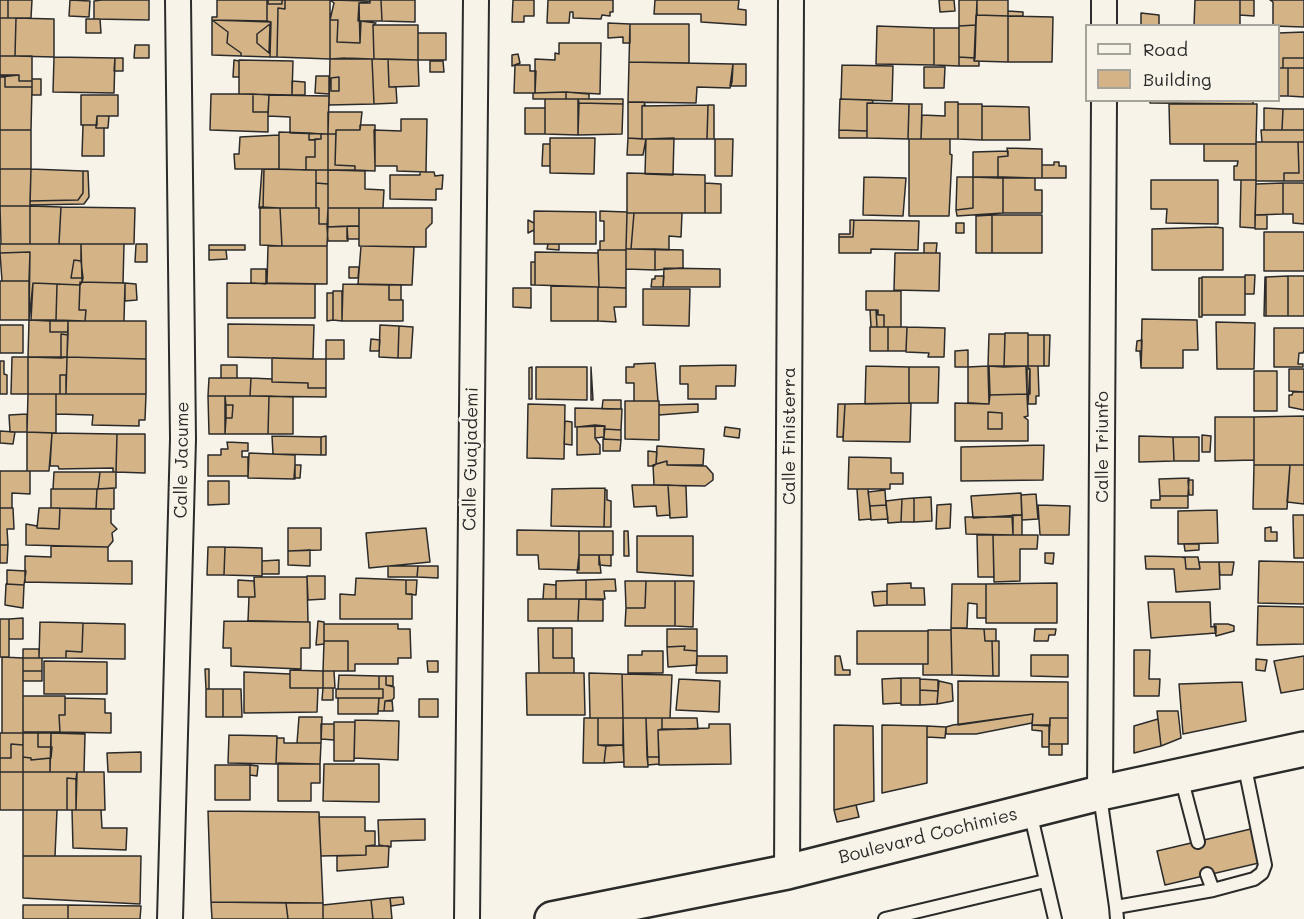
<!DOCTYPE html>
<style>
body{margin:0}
#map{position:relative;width:1304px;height:919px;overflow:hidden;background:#f7f3e8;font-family:Mali,sans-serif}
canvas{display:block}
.legend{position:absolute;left:1085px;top:24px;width:195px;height:78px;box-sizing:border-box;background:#f7f3e8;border:2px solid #a5a39c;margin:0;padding:8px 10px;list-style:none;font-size:18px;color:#2b2b2b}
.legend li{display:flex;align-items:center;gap:12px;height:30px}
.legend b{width:30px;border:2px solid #a5a39c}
</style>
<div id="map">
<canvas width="1304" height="919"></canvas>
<ul class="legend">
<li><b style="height:8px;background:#f7f3e8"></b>Road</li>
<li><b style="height:16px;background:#d4b387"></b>Building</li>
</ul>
</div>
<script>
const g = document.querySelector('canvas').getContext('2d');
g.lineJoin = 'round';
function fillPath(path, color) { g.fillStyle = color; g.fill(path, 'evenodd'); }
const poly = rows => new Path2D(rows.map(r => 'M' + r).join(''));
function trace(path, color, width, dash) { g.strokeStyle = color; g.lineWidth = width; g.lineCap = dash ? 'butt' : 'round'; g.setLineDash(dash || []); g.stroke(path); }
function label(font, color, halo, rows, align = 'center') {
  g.font = font + ' Mali,sans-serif'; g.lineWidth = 6; g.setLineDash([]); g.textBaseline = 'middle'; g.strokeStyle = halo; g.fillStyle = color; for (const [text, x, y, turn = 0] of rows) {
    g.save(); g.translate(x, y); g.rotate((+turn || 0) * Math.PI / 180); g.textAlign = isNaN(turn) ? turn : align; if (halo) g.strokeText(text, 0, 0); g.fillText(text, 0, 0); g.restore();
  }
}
const building = poly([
 [0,0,8,0,8,18,0,18,0,0],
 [8,0,32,0,31,18,8,18,8,0],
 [70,0,90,1,89,17,69,16,70,0],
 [102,0,149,0,149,20,94,19,94,1,102,0],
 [217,0,267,0,267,21,212,20,212,17,217,17,217,0],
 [267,0,268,4,282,4,282,0,285,0,285,9,278,8,277,57,270,57,271,22,267,21,267,0],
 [268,0,282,0,282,4,268,4,268,0],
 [285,0,330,0,330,59,277,57,278,8,285,9,285,0],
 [330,0,370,1,359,3,360,43,337,42,338,20,330,20,334,3,330,0],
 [370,0,381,0,382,21,358,21,359,3,370,3,370,0],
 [381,0,415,0,415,22,382,21,381,0],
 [513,0,534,0,534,16,524,16,524,22,512,22,513,0],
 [548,0,613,0,613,12,610,12,610,16,602,15,601,19,573,18,573,12,570,12,569,23,547,23,548,0],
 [655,0,739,0,738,9,746,10,746,25,701,22,701,14,654,14,655,0],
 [939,0,954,0,955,11,940,12,939,0],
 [959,0,977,0,976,25,959,26,959,0],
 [977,0,1008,0,1008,16,977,15,977,0],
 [1195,0,1240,0,1240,26,1194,26,1195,0],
 [1240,0,1254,0,1254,16,1240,15,1240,0],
 [1270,0,1304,0,1304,27,1273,26,1273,2,1270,0],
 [1008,11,1023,12,1023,16,1008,16,1008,11],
 [1141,13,1159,15,1159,26,1141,26,1141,13],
 [976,15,1008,16,1008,62,974,61,976,15],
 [1008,16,1053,17,1052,62,1008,62,1008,16],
 [0,18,16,18,15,56,0,56,0,18],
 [16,18,54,19,54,57,15,56,16,18],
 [86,19,100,19,101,33,86,33,86,19],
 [212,20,271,22,270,57,241,56,241,53,227,43,228,32,212,20],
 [270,24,269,53,257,43,257,34,270,24],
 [212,20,228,32,227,43,241,53,241,56,212,55,212,20],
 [330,20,338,20,337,42,360,43,361,21,376,23,373,25,374,59,330,59,330,20],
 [608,23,630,24,630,43,623,43,623,37,608,38,608,23],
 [270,24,269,53,257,43,257,34,270,24],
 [630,24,689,24,689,63,629,62,630,24],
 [373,25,418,25,418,60,374,59,373,25],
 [976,25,975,58,959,57,959,26,976,25],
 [877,26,934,28,934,65,876,64,877,26],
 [934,28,959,28,959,66,934,65,934,28],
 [1304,32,1304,58,1283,58,1283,68,1278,68,1278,33,1304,32],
 [418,33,446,33,446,60,418,60,418,33],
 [559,43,601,43,600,94,564,92,535,93,535,59,555,60,555,53,559,54,559,43],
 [135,45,149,45,149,58,134,58,135,45],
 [518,54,520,63,512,66,512,55,518,54],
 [0,56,32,56,32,81,19,81,19,75,0,77,0,56],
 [54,57,115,58,114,93,53,92,54,57],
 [959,57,975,58,974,61,979,61,979,66,959,66,959,57],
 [115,58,123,58,123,71,114,71,115,58],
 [345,58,372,59,374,104,329,105,330,59,345,58],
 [339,77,339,91,331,91,331,78,339,77],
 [1283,58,1304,58,1304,68,1283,68,1283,58],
 [372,59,388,59,389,87,396,87,397,103,374,104,372,59],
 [388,59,418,60,419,86,389,87,388,59],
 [234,60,239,61,239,77,233,77,234,60],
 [239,60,293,61,292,95,239,94,239,60],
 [430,61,443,61,444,72,430,72,430,61],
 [629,62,733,64,732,82,730,88,697,87,696,103,628,102,629,62],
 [733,64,746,64,746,86,730,86,733,64],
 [515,65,530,65,530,71,536,71,535,93,514,93,515,65],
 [842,65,893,66,892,101,841,99,842,65],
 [924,67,945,67,944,88,924,88,924,67],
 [1278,68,1288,68,1288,96,1278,96,1278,68],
 [1288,68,1304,68,1304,97,1288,96,1288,68],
 [1,75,19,75,19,81,32,81,32,87,5,87,5,77,1,75],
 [316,76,329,76,329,94,315,93,316,76],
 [0,77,5,77,5,87,32,87,31,130,0,130,0,77],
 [339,77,339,91,331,91,331,78,339,77],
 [32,79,41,79,41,95,32,95,32,79],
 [292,81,305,82,305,95,292,95,292,81],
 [566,92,566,99,533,99,533,93,566,92],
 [566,92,589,94,589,99,566,99,566,92],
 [211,94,253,94,253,112,268,112,268,132,210,130,211,94],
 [253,94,269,95,268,112,253,112,253,94],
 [81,95,118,95,118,116,97,116,97,125,81,125,81,95],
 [269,95,329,96,328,134,290,133,290,117,268,116,269,95],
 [545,99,578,99,578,135,545,134,545,99],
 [578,99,623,99,623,104,579,103,578,99],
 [840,99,872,100,873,103,867,103,867,131,839,130,840,99],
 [1150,100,1253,100,1253,104,1150,103,1150,100],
 [628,102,644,102,645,105,642,106,642,139,628,138,628,102],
 [945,102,958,102,958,139,921,139,922,115,945,116,945,102],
 [579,103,623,104,622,134,578,135,579,103],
 [867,103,909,104,908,139,867,138,867,103],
 [909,104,922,104,921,139,908,139,909,104],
 [958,104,982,104,982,140,958,139,958,104],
 [1169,104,1257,104,1256,144,1170,144,1169,104],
 [708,105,707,139,642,139,642,106,708,105],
 [708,105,714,105,714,139,707,139,708,105],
 [982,106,1029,107,1030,140,982,140,982,106],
 [525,108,545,108,545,134,525,134,525,108],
 [1264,108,1283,109,1282,130,1264,130,1264,108],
 [1283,109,1304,109,1304,130,1282,130,1283,109],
 [328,112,362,112,360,130,336,130,336,134,328,134,328,112],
 [97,116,109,116,108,128,96,128,97,116],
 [401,119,427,119,426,172,397,171,397,166,375,166,374,130,401,131,401,119],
 [83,125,96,125,96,128,104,128,104,156,82,156,83,125],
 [360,125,375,125,375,171,355,170,355,166,335,165,336,130,360,130,360,125],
 [0,130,31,130,31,169,0,169,0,130],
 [839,130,867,131,867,138,839,138,839,130],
 [1261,130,1304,130,1304,142,1262,142,1261,130],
 [279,132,309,133,309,140,315,140,315,157,306,157,306,170,279,169,279,132],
 [309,133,321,134,321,139,309,140,309,133],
 [321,134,328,134,328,170,306,170,306,157,315,157,315,139,321,139,321,134],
 [328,134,336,134,335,165,355,166,355,170,328,170,328,134],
 [279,135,279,169,235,169,234,154,239,154,240,137,279,135],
 [550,138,595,138,594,174,550,173,550,138],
 [628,138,646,139,643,155,627,155,628,138],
 [674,138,673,175,645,174,646,139,674,138],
 [715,139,733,139,732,176,715,176,715,139],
 [909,139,950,139,950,154,952,155,949,216,909,216,909,139],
 [1256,142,1298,142,1299,173,1284,173,1284,181,1256,181,1256,142],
 [1298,142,1304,142,1304,181,1284,181,1284,173,1299,173,1298,142],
 [543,144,550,144,550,166,542,166,543,144],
 [1204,144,1256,144,1256,180,1234,180,1234,166,1237,166,1238,161,1204,161,1204,144],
 [1007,148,1042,149,1042,178,998,178,998,157,1008,156,1007,148],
 [1008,151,1008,156,998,157,998,178,973,177,973,152,1008,151],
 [1054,162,1059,162,1059,166,1066,166,1066,178,1042,178,1042,165,1054,165,1054,162],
 [0,169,31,169,30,206,0,206,0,169],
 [31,169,83,171,83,193,78,200,30,201,31,169],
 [262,169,264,169,263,208,259,208,262,169],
 [264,169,316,170,316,208,263,208,264,169],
 [316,170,328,170,328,184,316,183,316,170],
 [328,170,365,171,365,189,384,190,383,208,328,208,328,170],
 [83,171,88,171,89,197,84,204,30,205,30,201,78,200,83,193,83,171],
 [420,172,434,172,435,176,443,175,442,189,436,189,436,200,390,199,390,175,420,175,420,172],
 [627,173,705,175,705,213,627,213,627,173],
 [864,177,906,178,903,216,863,215,864,177],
 [957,177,973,177,973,208,956,210,957,177],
 [973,177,1003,177,1003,213,957,216,956,210,973,208,973,177],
 [1003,177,1035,178,1035,190,1042,190,1042,213,1003,213,1003,177],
 [1151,180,1218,180,1218,224,1166,223,1167,209,1151,209,1151,180],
 [1241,180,1256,180,1255,228,1240,227,1241,180],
 [316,183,328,184,328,224,319,224,319,208,316,208,316,183],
 [705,183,721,184,721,213,705,213,705,183],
 [1283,183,1283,214,1255,215,1256,184,1283,183],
 [1283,183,1304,183,1304,224,1293,223,1293,214,1283,214,1283,183],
 [0,206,30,206,30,244,1,244,0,206],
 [30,206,61,207,59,244,30,244,30,206],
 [61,207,135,208,134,244,59,244,61,207],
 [260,207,280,208,282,246,260,245,260,207],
 [280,208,319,208,319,224,328,224,327,246,282,246,280,208],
 [328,208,359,208,359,226,327,227,328,208],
 [359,208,432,208,432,223,426,229,426,247,359,246,359,208],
 [534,211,596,212,596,244,534,244,534,211],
 [600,211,627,212,626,250,600,250,600,241,604,241,604,221,600,221,600,211],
 [627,213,634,213,631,249,626,249,627,213],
 [634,213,682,213,681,237,669,236,669,250,631,249,634,213],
 [992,215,992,253,976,253,976,216,992,215],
 [992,215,1042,215,1042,253,992,253,992,215],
 [1255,215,1267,215,1267,229,1255,229,1255,215],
 [528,220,534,223,534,230,528,233,528,220],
 [850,220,854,220,853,237,839,237,839,234,850,234,850,220],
 [854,220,919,221,918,250,871,249,871,253,839,253,839,237,853,237,854,220],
 [956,223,964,223,964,233,956,233,956,223],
 [347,226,348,241,328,241,327,227,347,226],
 [347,226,359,226,359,239,347,239,347,226],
 [1215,227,1223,228,1223,270,1152,270,1152,229,1215,227],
 [1264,232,1304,232,1304,271,1264,271,1264,232],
 [924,243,937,243,936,253,924,253,924,243],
 [0,244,81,244,81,261,74,260,71,278,83,278,82,282,80,285,33,283,29,320,30,252,0,253,0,244],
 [81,244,124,244,123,283,82,282,81,244],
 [136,244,147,244,147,262,135,262,136,244],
 [548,244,559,244,559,250,547,249,548,244],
 [209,245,245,245,245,250,209,250,209,245],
 [268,246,327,246,327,284,267,283,268,246],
 [361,246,414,247,412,285,358,284,361,246],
 [626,249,655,249,655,270,626,269,626,249],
 [655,249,683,250,683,268,655,270,655,249],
 [209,250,226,250,227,259,209,260,209,250],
 [598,250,626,250,626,288,599,287,598,250],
 [30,252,29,281,2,281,0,253,30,252],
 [535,252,598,253,599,287,535,285,535,252],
 [895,253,940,253,939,291,894,290,895,253],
 [74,260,81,261,83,278,71,278,74,260],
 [531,262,535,262,535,285,531,285,531,262],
 [349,267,359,267,358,278,349,278,349,267],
 [664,268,720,269,720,287,663,287,664,268],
 [251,269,266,269,266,284,251,283,251,269],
 [1245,275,1255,275,1254,294,1245,294,1245,275],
 [655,276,664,276,663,287,651,287,652,279,655,279,655,276],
 [1288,276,1288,316,1266,316,1266,277,1288,276],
 [1288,276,1304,276,1304,316,1288,316,1288,276],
 [1202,277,1245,277,1245,315,1202,315,1202,277],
 [1265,277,1266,277,1266,316,1264,316,1265,277],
 [1199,278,1202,278,1202,317,1199,317,1199,278],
 [0,281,29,281,29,320,0,320,0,281],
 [80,282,125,283,124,321,85,321,86,310,79,310,80,282],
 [33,283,57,284,56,320,31,320,33,283],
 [125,283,136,284,137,300,125,301,125,283],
 [227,283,315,284,315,318,227,318,227,283],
 [57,284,80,285,79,310,86,310,85,321,56,320,57,284],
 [343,284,389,285,389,300,403,300,403,321,342,321,343,284],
 [389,285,401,285,401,300,389,300,389,285],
 [551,286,598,287,598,321,551,321,551,286],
 [598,287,626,288,626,307,614,307,616,322,598,321,598,287],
 [513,288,531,288,531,308,513,307,513,288],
 [643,289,690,289,689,326,643,325,643,289],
 [333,291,342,291,342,321,333,320,333,291],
 [866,291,901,291,901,327,884,327,884,315,878,315,878,310,866,310,866,291],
 [327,293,333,293,333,320,327,321,327,293],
 [870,310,876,310,877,327,871,327,870,310],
 [876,310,878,315,884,315,884,327,877,327,876,310],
 [1142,319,1197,320,1198,350,1183,350,1183,368,1141,368,1142,319],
 [29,320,50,321,50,332,68,332,68,335,61,334,61,358,28,357,29,320],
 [50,321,68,321,68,332,50,332,50,321],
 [68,321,146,321,146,359,67,357,68,321],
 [1216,322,1255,323,1254,369,1217,369,1216,322],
 [228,324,314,325,313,359,228,357,228,324],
 [0,325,23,325,23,353,0,353,0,325],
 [380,325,399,326,398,358,379,357,380,325],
 [399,326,413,327,411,358,398,358,399,326],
 [870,327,888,327,888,351,870,351,870,327],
 [888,327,907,327,906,351,888,351,888,327],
 [907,327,945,328,944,357,928,357,929,353,906,352,907,327],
 [1274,328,1304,328,1304,350,1303,353,1299,353,1298,364,1303,364,1303,367,1274,367,1274,328],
 [1005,333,1028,333,1028,366,1004,367,1005,333],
 [61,334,68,335,67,357,61,358,61,334],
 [989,334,1005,334,1004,367,988,366,989,334],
 [1028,335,1044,335,1044,366,1028,366,1028,335],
 [1044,335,1050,335,1049,366,1044,366,1044,335],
 [371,339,380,340,379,351,370,351,371,339],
 [326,340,344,340,344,359,326,359,326,340],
 [1142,340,1141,368,1140,351,1136,351,1137,341,1142,340],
 [968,350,968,367,955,367,955,351,968,350],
 [12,357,28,357,28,394,11,394,12,357],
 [28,357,67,357,66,394,66,375,60,375,60,394,28,394,28,357],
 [67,357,146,359,146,394,66,394,67,357],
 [272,358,326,359,326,388,308,388,308,383,272,382,272,358],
 [0,361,4,361,4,374,7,375,7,394,0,394,0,361],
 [655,363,658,401,634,401,634,383,626,383,626,367,634,367,634,364,655,363],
 [221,365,237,365,237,378,221,378,221,365],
 [736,365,735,386,716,386,716,399,688,399,688,384,680,384,680,366,736,365],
 [866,366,909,367,909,403,865,404,866,366],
 [988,366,989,404,968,403,968,367,988,366],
 [989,366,1026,366,1027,394,990,395,989,366],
 [1026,366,1038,366,1039,396,1036,396,1036,404,1028,404,1030,369,1026,366],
 [532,367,532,399,529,399,529,368,532,367],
 [536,367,587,367,587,400,536,399,536,367],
 [591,367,593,400,591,400,591,367],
 [909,367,939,367,938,403,909,403,909,367],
 [1027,369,1030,369,1030,394,1027,394,1027,369],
 [1289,369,1304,369,1304,392,1289,391,1289,369],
 [1254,371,1277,371,1277,411,1254,411,1254,371],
 [60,375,66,375,66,394,60,394,60,375],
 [209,378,251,378,250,396,208,396,209,378],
 [251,378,272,379,272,382,308,383,308,388,326,388,326,397,250,396,251,378],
 [1304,388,1304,410,1289,407,1289,395,1292,395,1293,392,1304,392,1304,388],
 [28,394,56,394,56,433,27,432,28,394],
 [56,394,146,394,145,420,139,420,139,426,92,425,93,415,56,414,56,394],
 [1027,394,1028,416,1024,417,1028,420,1028,441,955,441,955,403,989,404,990,395,1027,394],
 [988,412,1002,413,1002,429,988,429,988,412],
 [208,396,225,396,225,434,209,434,208,396],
 [225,396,269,396,268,434,225,434,226,418,232,418,233,405,226,405,225,396],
 [269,396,293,397,293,434,268,434,269,396],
 [603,400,621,400,621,409,602,409,603,400],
 [625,401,659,401,659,440,625,439,625,401],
 [911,403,910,442,843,441,845,404,911,403],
 [528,404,565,405,564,459,527,458,528,404],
 [698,404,698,412,659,415,659,405,698,404],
 [838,404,845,404,843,437,837,437,838,404],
 [226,405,233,405,232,418,226,418,226,405],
 [575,408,622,409,621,430,604,429,605,426,575,427,575,408],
 [988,412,1002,413,1002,429,988,429,988,412],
 [27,414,27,432,10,432,9,415,27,414],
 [1304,416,1304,465,1254,465,1254,417,1304,416],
 [1215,417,1254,417,1254,460,1215,461,1215,417],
 [565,421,572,422,572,445,564,444,565,421],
 [595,425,595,438,600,445,600,454,577,455,577,427,595,425],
 [595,425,605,426,604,437,595,438,595,425],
 [725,427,740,429,739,438,724,436,725,427],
 [604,429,621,430,621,440,604,439,604,429],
 [0,431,15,432,13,444,0,443,0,431],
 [27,432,52,433,49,471,27,471,27,432],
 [52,433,117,434,116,472,113,472,113,468,59,469,58,466,50,466,52,433],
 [117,434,145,434,145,473,116,472,117,434],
 [1202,435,1211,436,1210,452,1202,452,1202,435],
 [272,436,321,437,321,455,273,454,272,436],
 [326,436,326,455,321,455,321,437,326,436],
 [1139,436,1173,437,1174,461,1139,462,1139,436],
 [1173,437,1199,437,1199,461,1174,461,1173,437],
 [603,439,621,440,620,451,603,451,603,439],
 [227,442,248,443,248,451,242,451,242,457,248,457,248,476,208,476,208,455,221,455,221,449,228,449,227,442],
 [1044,445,1043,480,961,481,961,447,1044,445],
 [657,446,704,449,703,465,667,465,667,461,656,464,657,446],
 [648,451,657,452,656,464,654,466,648,466,648,451],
 [249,453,295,455,295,479,248,478,249,453],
 [849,457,891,458,891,473,903,473,903,484,890,484,890,489,848,489,849,457],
 [667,461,667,465,706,466,713,474,713,480,705,486,654,485,653,465,667,461],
 [295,465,301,465,300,478,294,478,295,465],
 [1254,465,1290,465,1287,509,1253,509,1254,465],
 [1290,465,1304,465,1304,504,1287,502,1290,465],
 [0,471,30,471,30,494,12,493,12,508,0,508,0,471],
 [54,472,100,472,98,489,53,489,54,472],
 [100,472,116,472,116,488,98,489,100,472],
 [1189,478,1188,496,1160,496,1159,479,1189,478],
 [1188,480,1193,480,1193,495,1189,495,1188,480],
 [208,481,229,481,229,504,208,505,208,481],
 [632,485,668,485,670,515,657,516,656,506,634,507,632,485],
 [668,485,686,486,687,517,670,518,668,485],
 [114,488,114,509,96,509,97,489,114,488],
 [605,488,604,527,551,526,552,489,605,488],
 [51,489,97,489,96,509,51,508,51,489],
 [857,489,868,489,871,519,859,520,857,489],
 [605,490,607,490,607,500,611,501,611,527,604,527,605,490],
 [885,490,886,505,870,506,868,492,885,490],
 [1021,493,1022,515,973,518,971,496,1021,493],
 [1036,494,1038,519,1022,520,1021,495,1036,494],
 [1160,496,1188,496,1188,508,1151,508,1151,500,1160,500,1160,496],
 [931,497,932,521,914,522,914,498,931,497],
 [914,498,914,522,901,522,902,499,914,498],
 [902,499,901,522,888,523,886,501,902,499],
 [951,504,950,528,936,529,937,505,951,504],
 [886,505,888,519,871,520,870,506,886,505],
 [1038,505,1070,506,1069,535,1040,535,1038,505],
 [0,508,13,508,14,529,7,529,8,545,0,545,0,508],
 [39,508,60,508,59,529,37,528,39,508],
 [60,508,111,509,111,523,117,529,112,533,113,541,108,547,26,545,26,524,37,526,37,528,59,529,60,508],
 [1217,510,1218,543,1178,544,1178,511,1217,510],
 [1012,515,1022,515,1022,535,1013,535,1012,515],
 [1293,515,1304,515,1304,558,1294,558,1293,515],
 [965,517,1013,517,1013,535,966,534,965,517],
 [1271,527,1271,532,1277,532,1277,541,1265,541,1265,528,1271,527],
 [288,528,321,528,321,550,288,551,288,528],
 [426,528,430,562,369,568,366,533,426,528],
 [517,530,579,531,579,570,539,569,538,555,517,555,517,530],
 [579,531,613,531,613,555,579,555,579,531],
 [624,531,628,531,629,556,624,556,624,531],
 [977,535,993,535,994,577,978,577,977,535],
 [993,535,1038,535,1037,549,1020,549,1020,581,994,582,993,535],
 [637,536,693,536,693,576,637,572,637,536],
 [1184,544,1199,544,1199,550,1185,551,1184,544],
 [0,545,8,545,7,563,0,563,0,545],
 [51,546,108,547,108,561,132,561,132,584,25,582,25,556,51,557,51,546],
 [208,547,225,547,224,575,207,575,208,547],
 [225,547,262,548,262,576,224,575,225,547],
 [310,550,310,566,288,565,288,551,310,550],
 [1045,553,1054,553,1053,564,1045,563,1045,553],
 [579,555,599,555,601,573,577,573,579,555],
 [599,555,611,555,611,566,599,565,599,555],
 [1145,556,1182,557,1185,558,1186,569,1200,569,1199,562,1219,562,1220,589,1176,592,1174,569,1146,569,1145,556],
 [1182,557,1198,557,1200,569,1186,569,1185,558,1182,557],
 [279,560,279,574,262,574,262,561,279,560],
 [1259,561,1304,562,1304,604,1258,603,1259,561],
 [1219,562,1234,562,1232,575,1220,575,1219,562],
 [388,566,418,566,417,577,388,577,388,566],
 [418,566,438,566,438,578,417,577,418,566],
 [7,570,26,571,24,585,7,584,7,570],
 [307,576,325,576,325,599,308,600,307,576],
 [254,577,307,577,308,622,248,621,249,597,255,597,254,577],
 [356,578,406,580,406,594,412,594,412,619,340,619,340,594,355,595,356,578],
 [615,579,616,591,604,591,605,599,586,599,586,580,615,579],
 [238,580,254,581,255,597,238,597,238,580],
 [406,580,417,580,416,595,406,594,406,580],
 [586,580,586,599,556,599,556,581,586,580],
 [625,581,646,581,645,608,626,608,625,581],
 [646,581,675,581,675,626,625,626,626,608,645,608,646,581],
 [675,581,694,581,693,627,675,626,675,581],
 [911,583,911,588,924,588,925,605,887,605,887,584,911,583],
 [1057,583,1057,623,986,623,986,584,1057,583],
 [6,584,24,585,23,608,5,605,6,584],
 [544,584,556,585,556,599,543,599,544,584],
 [952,584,986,584,986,618,977,618,977,604,968,603,967,628,951,628,952,584],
 [887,591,887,605,874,606,872,592,887,591],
 [528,599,579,599,578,621,528,621,528,599],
 [579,599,603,600,603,621,578,621,579,599],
 [1148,602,1210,602,1211,627,1216,626,1216,633,1151,638,1148,602],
 [1258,606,1304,607,1304,644,1257,645,1258,606],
 [23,618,23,639,9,639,9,619,23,618],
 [0,619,9,619,9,657,0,657,0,619],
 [224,621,310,622,310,648,301,648,301,669,231,666,231,648,223,648,224,621],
 [318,621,324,622,324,644,316,645,318,621],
 [40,622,83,623,82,652,66,651,66,658,39,658,40,622],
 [83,623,125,624,125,659,66,658,66,651,82,652,83,623],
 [324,624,398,624,398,629,410,629,411,658,398,658,398,664,355,664,355,671,348,671,348,641,324,641,324,624],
 [1214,624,1228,624,1234,626,1234,631,1216,636,1214,624],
 [538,628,553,628,553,658,574,658,574,673,539,673,538,628],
 [553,628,572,628,572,658,553,658,553,628],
 [951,628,984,629,985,641,992,641,993,676,952,675,951,628],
 [667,629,697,629,697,651,684,650,685,646,667,647,667,629],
 [984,629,996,629,996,641,985,641,984,629],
 [1035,629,1056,629,1055,635,1049,635,1048,641,1034,641,1035,629],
 [928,630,951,630,952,675,923,675,923,664,928,664,928,630],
 [857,631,928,631,928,664,857,664,857,631],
 [324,641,348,641,348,671,323,671,324,641],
 [992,641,999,641,999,676,993,676,992,641],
 [685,646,684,650,697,651,697,665,668,667,667,647,685,646],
 [23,649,39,649,39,658,23,658,23,649],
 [1134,650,1150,650,1149,679,1160,679,1159,696,1134,696,1134,650],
 [642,651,663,651,663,673,628,673,628,655,642,655,642,651],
 [1031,655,1068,655,1068,677,1031,676,1031,655],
 [697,656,727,656,727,673,696,673,697,656],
 [835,656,840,656,843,670,850,670,850,675,835,675,835,656],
 [1304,656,1304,689,1281,693,1274,661,1304,656],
 [2,657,23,658,23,733,2,733,2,657],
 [23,658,42,658,42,671,23,671,23,658],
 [1256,659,1267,660,1265,671,1256,670,1256,659],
 [44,661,107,662,107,694,44,694,44,661],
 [427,661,438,661,438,672,428,672,427,661],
 [205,669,209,669,209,689,206,689,205,669],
 [290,670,323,671,323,688,290,688,290,670],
 [23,671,42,671,42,681,23,681,23,671],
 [323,671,334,671,335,688,323,688,323,671],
 [244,672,290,674,290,688,318,688,317,712,244,713,244,672],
 [526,673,584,673,585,715,527,715,526,673],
 [589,673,622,674,623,718,590,718,589,673],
 [622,674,672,675,670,718,623,718,622,674],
 [339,675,379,676,379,689,338,689,339,675],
 [379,676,386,676,386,685,394,687,394,698,391,701,385,701,384,711,378,711,379,698,383,698,383,689,379,689,379,676],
 [386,676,393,676,393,686,386,685,386,676],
 [901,678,901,703,883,704,882,679,901,678],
 [901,678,920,678,920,705,901,705,901,678],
 [679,679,720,681,719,712,676,710,679,679],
 [920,679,938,680,938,691,920,690,920,679],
 [939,681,952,684,953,701,937,704,939,681],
 [958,681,1068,682,1068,718,1050,718,1050,726,1032,725,1033,714,958,725,958,681],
 [1242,682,1246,721,1183,734,1179,684,1242,682],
 [323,688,333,688,333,700,322,700,323,688],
 [206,689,223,689,223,717,206,717,206,689],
 [223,689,241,689,242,717,223,717,223,689],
 [336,689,383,689,383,698,336,698,336,689],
 [920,690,938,691,937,704,920,705,920,690],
 [23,696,65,696,65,715,59,715,60,732,23,732,23,696],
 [65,698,105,699,105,713,111,713,111,733,60,732,59,715,65,715,65,698],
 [338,698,379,698,378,714,338,714,338,698],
 [419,699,438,699,438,717,419,717,419,699],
 [392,700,393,711,384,711,385,701,392,700],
 [1157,711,1178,711,1181,738,1161,746,1157,711],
 [1033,714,1032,723,976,734,946,734,946,727,953,725,1033,714],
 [299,717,322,717,321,743,297,743,299,717],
 [584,718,598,718,598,745,606,746,604,763,583,763,584,718],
 [598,718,623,718,623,745,598,745,598,718],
 [623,718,646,718,648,767,624,767,623,718],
 [646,718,662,718,662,729,658,730,659,757,647,757,646,718],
 [662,718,697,718,698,729,662,729,662,718],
 [1050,718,1068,718,1068,744,1049,744,1050,718],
 [1158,719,1161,746,1134,753,1134,726,1158,719],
 [355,720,399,721,398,760,354,758,355,720],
 [334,722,355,722,354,761,334,761,334,722],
 [321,724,334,724,334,740,321,739,321,724],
 [709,724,730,724,731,764,659,765,658,730,709,728,709,724],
 [834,725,873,726,874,801,834,810,834,725],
 [882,725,927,726,927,783,882,793,882,725],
 [1032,725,1049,725,1049,747,1042,747,1042,731,1032,730,1032,725],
 [927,726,946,727,945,738,927,737,927,726],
 [0,733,23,733,23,745,11,744,11,758,0,758,0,733],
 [23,733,38,733,38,747,52,747,51,758,31,760,31,758,23,757,23,733],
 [38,733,51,733,51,747,38,747,38,733],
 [51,733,85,734,84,772,50,772,51,733],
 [229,735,277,736,276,764,228,763,229,735],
 [277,738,284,738,284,743,321,743,320,764,276,764,277,738],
 [11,744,23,745,23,772,0,772,0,758,11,758,11,744],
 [1049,744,1062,744,1062,755,1049,755,1049,744],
 [623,745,624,762,604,763,606,746,623,745],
 [141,752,141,772,108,772,107,753,141,752],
 [23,757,31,758,31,760,50,758,50,772,23,772,23,757],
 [647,757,659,757,659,764,648,765,647,757],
 [278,763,320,764,320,783,311,783,311,801,278,801,278,763],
 [324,764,379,764,379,802,323,801,324,764],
 [215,765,250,765,250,800,215,800,215,765],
 [250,765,258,766,257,776,250,775,250,765],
 [0,772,23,772,23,810,0,810,0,772],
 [23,772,77,772,76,779,67,778,67,810,23,810,23,772],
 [77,772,104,772,105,810,76,810,77,772],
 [67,778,76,779,76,810,67,810,67,778],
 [856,805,859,817,837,822,834,810,856,805],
 [23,810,57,810,55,856,23,856,23,810],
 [72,810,101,810,102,828,127,828,126,850,73,848,72,810],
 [208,811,319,812,323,903,211,902,208,811],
 [319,817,365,817,365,831,375,831,375,845,366,846,366,855,321,856,319,817],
 [425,819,425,840,391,841,391,847,379,845,378,820,425,819],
 [1255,828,1263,862,1165,885,1157,851,1255,828],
 [366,846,389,846,388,867,337,871,337,856,366,855,366,846],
 [23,856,141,856,140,904,23,898,23,856],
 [403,897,404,904,391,906,390,898,403,897],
 [390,898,392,919,373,919,371,900,390,898],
 [371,900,373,919,323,919,323,905,371,900],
 [211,902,286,903,288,919,212,919,211,902],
 [286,903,323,903,323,919,288,919,286,903],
 [23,905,68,905,68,919,23,919,23,905],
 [68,905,141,906,140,919,68,919,68,905]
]);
fillPath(building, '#d4b387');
trace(building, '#2b2b2b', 1.5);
const lane = poly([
 [1181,777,1198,842],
 [1100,796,1116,907,1213,890,1254,879,1262,873,1265,865,1244,763],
 [1030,812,1055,919],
 [1207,874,1213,890],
 [1116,907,1117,919],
 [885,919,1045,881]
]);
const street = poly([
 [1104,26,1104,0],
 [1100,793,1104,100],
 [787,872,791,0],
 [170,919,183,439,178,0],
 [467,919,476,0]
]);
const secondary = poly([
 [552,919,787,872,1100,793,1304,749]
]);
trace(lane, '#2b2b2b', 16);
trace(street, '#2b2b2b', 28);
trace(secondary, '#2b2b2b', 38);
trace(lane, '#f7f3e8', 12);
trace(street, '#f7f3e8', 24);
trace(secondary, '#f7f3e8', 33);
label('18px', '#2b2b2b', '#f7f3e8', [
 ["Calle Finisterra",789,436,-90],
 ["Calle Triunfo",1102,447,-90],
 ["Calle Guajademi",471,459,-89],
 ["Calle Jacume",182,460,-89],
 ["Boulevard Cochimies",928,836,-14]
]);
</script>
